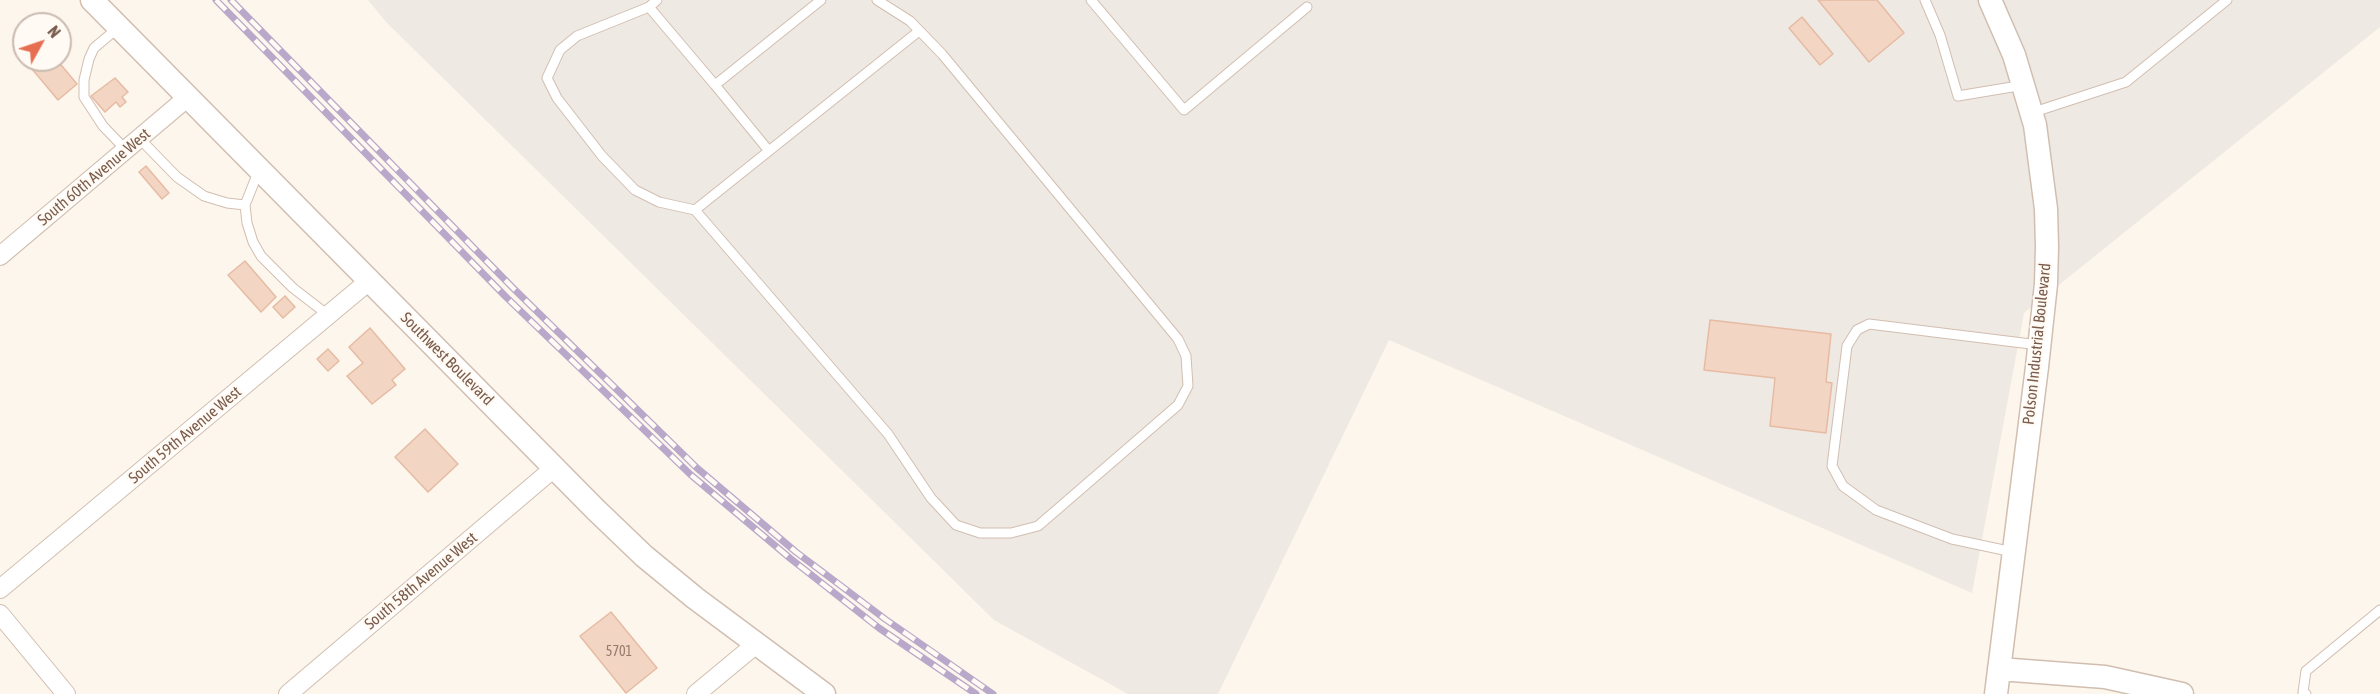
<!DOCTYPE html>
<style>
body{margin:0}
#map{position:relative;width:2380px;height:694px;overflow:hidden;background:#fdf6ec;font-family:"Asap Condensed",sans-serif}
canvas{display:block}
.north{position:absolute;left:12px;top:12px;width:60px;height:60px;box-sizing:border-box;background:#fffaf3;border:2px solid #cabbb1;border-radius:50%;rotate:50deg;font-size:16px;font-weight:700;line-height:24px;text-align:center;color:#7a5c4d}
.north::after{content:'';display:block;margin:auto;width:21px;height:27px;background:#e76f51;clip-path:polygon(50% 0,100% 100%,50% 72%,0 100%)}
</style>
<div id="map">
<canvas width="2380" height="694"></canvas>
<div class="north">N</div>
</div>
<script>
const g = document.querySelector('canvas').getContext('2d');
g.lineJoin = 'round';
function fillPath(path, color) { g.fillStyle = color; g.fill(path, 'evenodd'); }
const poly = rows => new Path2D(rows.map(r => 'M' + r).join(''));
function trace(path, color, width, dash) { g.strokeStyle = color; g.lineWidth = width; g.lineCap = dash ? 'butt' : 'round'; g.setLineDash(dash || []); g.stroke(path); }
function label(font, color, halo, rows, align = 'center') {
  g.font = font + ' "Asap Condensed",sans-serif'; g.lineWidth = 4.5; g.setLineDash([]); g.textBaseline = 'middle'; g.strokeStyle = halo; g.fillStyle = color; for (const [text, x, y, turn = 0] of rows) {
    g.save(); g.translate(x, y); g.rotate((+turn || 0) * Math.PI / 180); g.textAlign = isNaN(turn) ? turn : align; if (halo) g.strokeText(text, 0, 0); g.fillText(text, 0, 0); g.restore();
  }
}
fillPath(poly([
 [368,0,2380,0,2380,27,2024,313,1972,593,1389,340,1218,694,1128,694,994,620,386,22]
]), '#efe9e4');
const building = poly([
 [1818,0,1877,0,1904,33,1869,62,1818,0],
 [1802,17,1833,54,1820,65,1789,28,1802,17],
 [43,60,57,60,77,84,58,100,32,69,43,60],
 [115,78,128,92,122,97,126,102,120,107,116,102,105,112,91,96,115,78],
 [146,166,169,193,162,199,139,172,146,166],
 [245,261,276,297,261,312,228,275,245,261],
 [285,296,295,307,283,318,273,307,285,296],
 [1710,320,1831,334,1826,382,1832,383,1826,433,1770,426,1775,378,1704,370,1710,320],
 [370,328,405,369,392,380,396,385,372,404,347,376,363,363,349,347,370,328],
 [328,349,339,361,328,371,317,359,328,349],
 [425,429,458,464,428,492,395,457,425,429],
 [611,612,657,668,626,693,580,636,611,612]
]);
fillPath(building, '#f3d5c3');
trace(building, '#e6bba3', 1.5);
const service = poly([
 [657,0,649,7,577,36,560,50,547,78,557,98,602,156,635,190,659,202,695,210,888,434,931,498,956,525,980,533,1011,533,1038,526,1178,405,1188,386,1186,356,1178,339,942,54,910,21,877,0],
 [1091,0,1184,110,1307,7],
 [1925,0,1940,35,1958,96,2024,85],
 [649,7,715,85,821,0],
 [119,27,94,48,89,59,84,80,84,97,103,126,126,150],
 [715,85,769,151],
 [2031,113,2126,82,2227,0],
 [139,138,177,177,204,196,227,203,245,205],
 [259,170,245,205,247,223,253,242,261,256,293,288,328,315],
 [695,210,919,31],
 [2013,552,1952,539,1876,510,1843,486,1832,466,1847,346,1857,330,1869,324,2039,345],
 [2306,694,2303,692,2306,671,2380,610]
]);
const minor = poly([
 [0,256,188,97],
 [0,589,369,281],
 [0,614,66,694],
 [288,694,554,468],
 [696,694,755,645]
]);
const tertiary = poly([
 [92,0,596,510,644,556,695,598,824,694],
 [1990,0,2014,55,2035,125,2046,209,2047,247,2046,284,2037,367,1996,694],
 [1999,669,2105,677,2182,694]
]);
trace(service, '#d1beb0', 11);
trace(minor, '#d1beb0', 20);
trace(tertiary, '#d1beb0', 25);
trace(service, '#fff', 9);
trace(minor, '#fff', 18);
trace(tertiary, '#fff', 22);
const rail = poly([
 [216,0,505,296,691,475,791,559,879,628,976,694],
 [231,0,513,288,697,468,796,552,885,619,993,694]
]);
trace(rail, '#b9a8c9', 7);
trace(rail, '#fffaf3', 4.5, [14]);
label('14px', '#987a6a', null, [
 ["5701",619,652]
]);
label('16px', '#7a5c4d', '#fffaf3', [
 ["South 60th Avenue West",94,177,-40],
 ["Polson Industrial Boulevard",2037,344,-84],
 ["Southwest Boulevard",447,359,45],
 ["South 59th Avenue West",185,435,-40],
 ["South 58th Avenue West",421,581,-40]
]);
</script>
